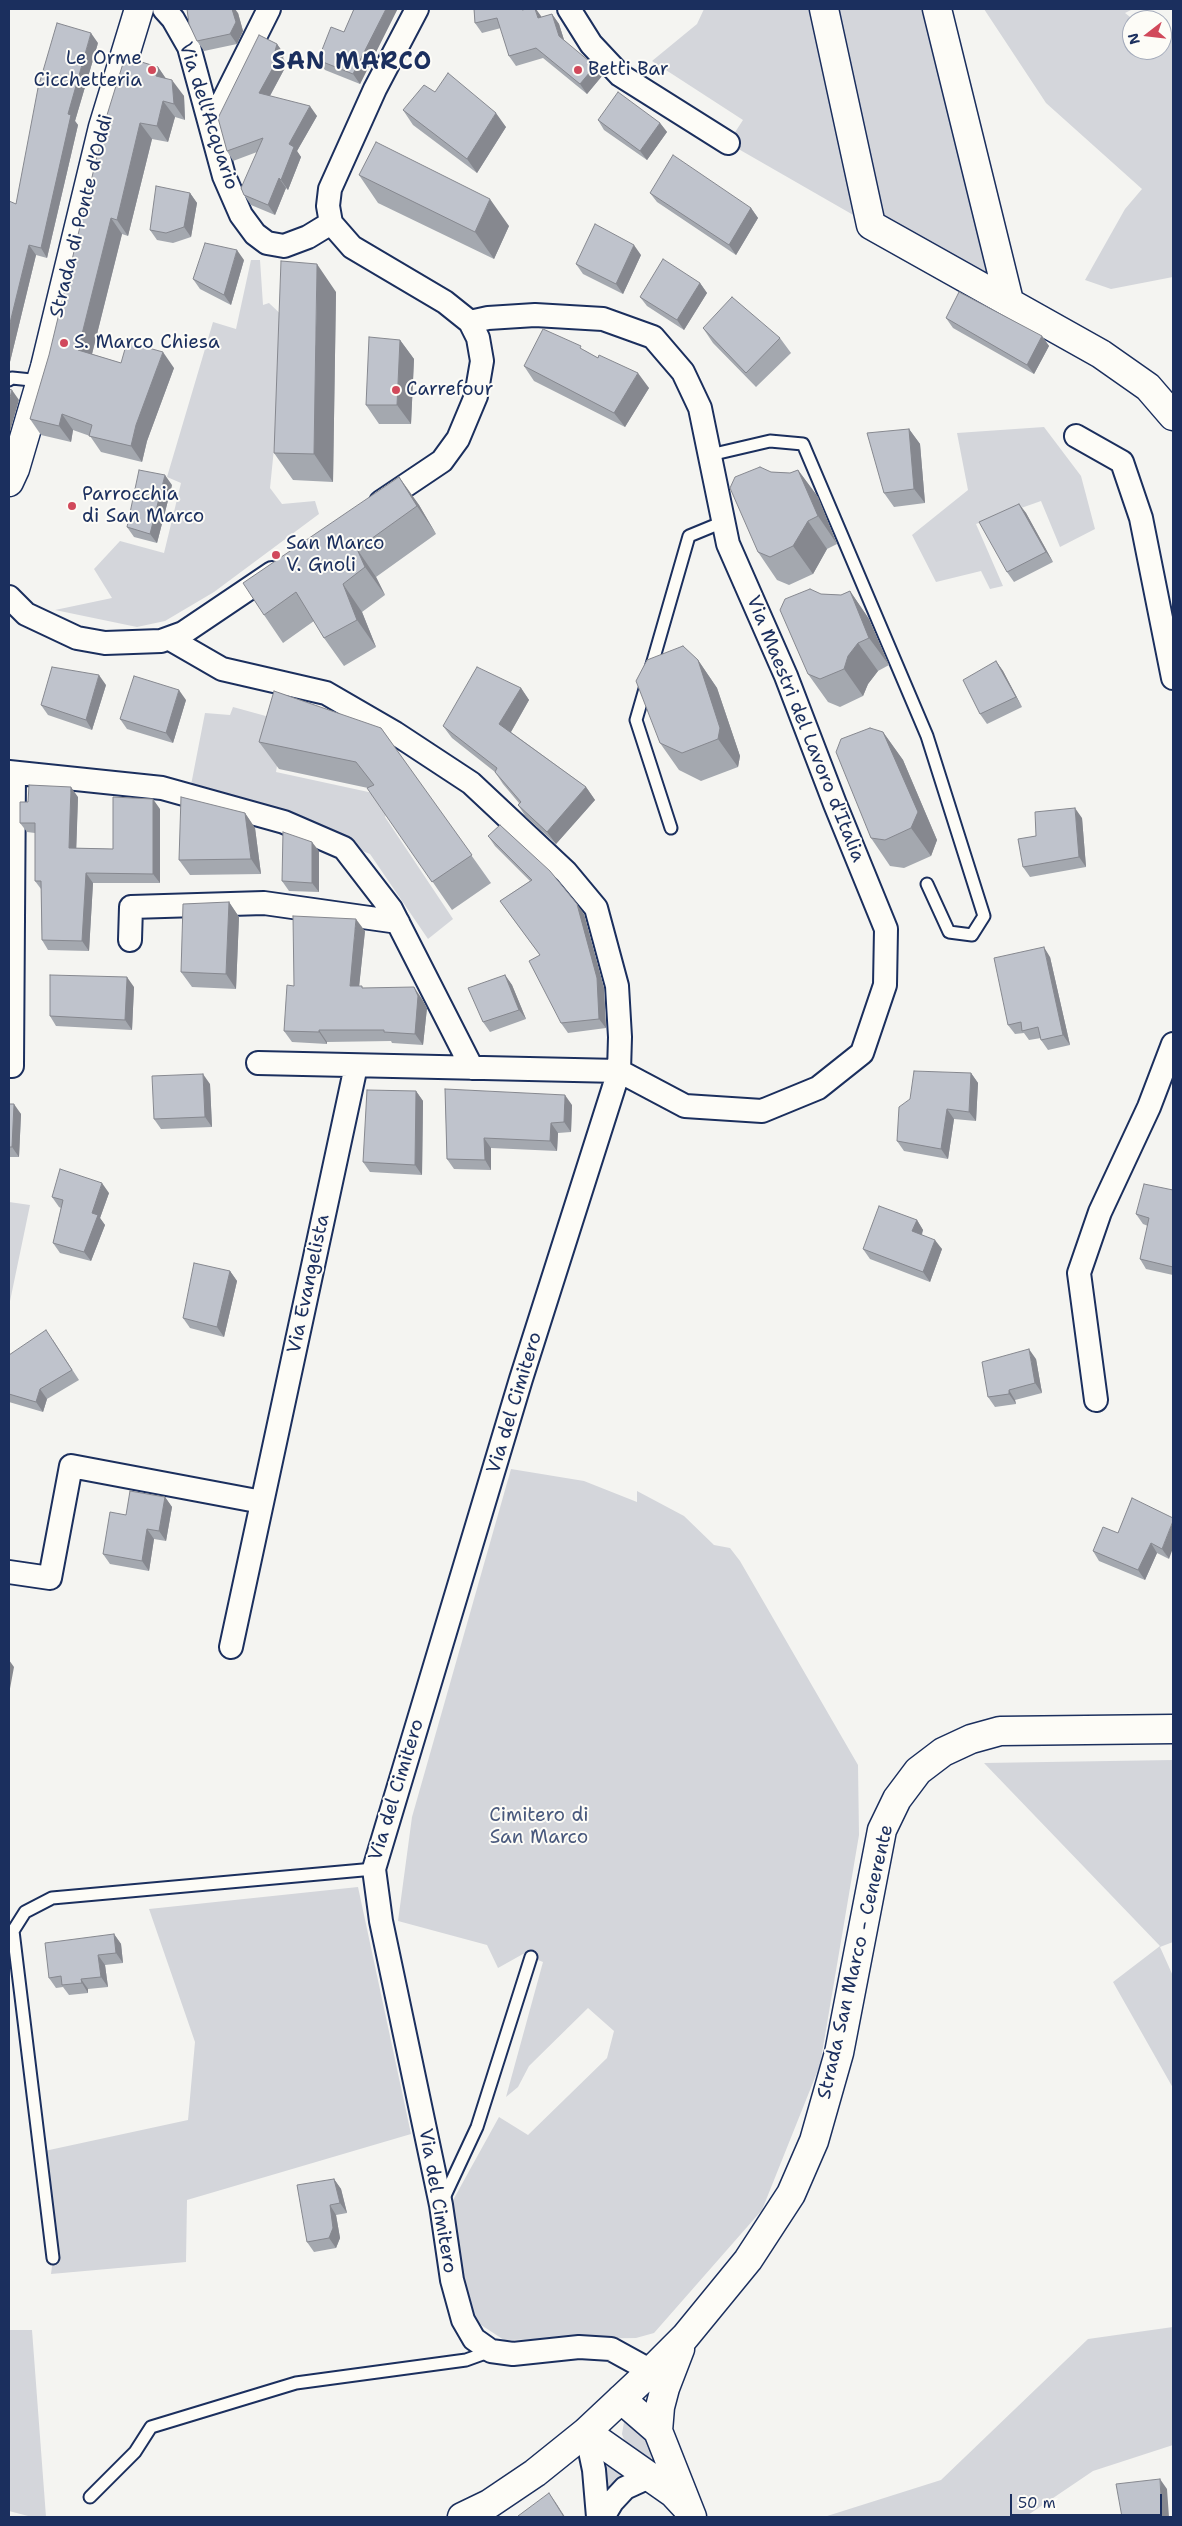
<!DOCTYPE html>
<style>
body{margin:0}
#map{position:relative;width:1182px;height:2526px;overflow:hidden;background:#f4f4f1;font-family:"Shantell Sans",sans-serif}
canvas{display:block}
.frame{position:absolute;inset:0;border:10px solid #1b2f5e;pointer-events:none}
.north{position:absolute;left:1122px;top:10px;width:50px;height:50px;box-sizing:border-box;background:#fdfcf7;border:1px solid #a3aaba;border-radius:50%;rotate:254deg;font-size:14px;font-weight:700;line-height:20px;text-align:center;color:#1b2f5e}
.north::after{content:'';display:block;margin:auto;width:18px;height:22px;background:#d1495b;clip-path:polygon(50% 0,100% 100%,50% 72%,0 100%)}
.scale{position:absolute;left:1010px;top:2494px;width:152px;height:22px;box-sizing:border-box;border:2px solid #1b2f5e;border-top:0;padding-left:6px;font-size:15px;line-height:18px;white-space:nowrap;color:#1b2f5e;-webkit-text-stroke:4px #fdfcf7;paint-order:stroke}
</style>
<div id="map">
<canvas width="1182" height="2526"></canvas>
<div class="frame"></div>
<div class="north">N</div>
<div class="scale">50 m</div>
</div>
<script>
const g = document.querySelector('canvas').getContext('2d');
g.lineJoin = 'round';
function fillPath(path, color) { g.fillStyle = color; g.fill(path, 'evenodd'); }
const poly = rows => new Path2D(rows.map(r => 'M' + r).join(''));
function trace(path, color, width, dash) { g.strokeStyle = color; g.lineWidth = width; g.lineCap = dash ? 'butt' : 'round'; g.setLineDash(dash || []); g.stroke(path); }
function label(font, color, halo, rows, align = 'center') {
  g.font = font + ' "Shantell Sans",sans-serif'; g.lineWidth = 4; g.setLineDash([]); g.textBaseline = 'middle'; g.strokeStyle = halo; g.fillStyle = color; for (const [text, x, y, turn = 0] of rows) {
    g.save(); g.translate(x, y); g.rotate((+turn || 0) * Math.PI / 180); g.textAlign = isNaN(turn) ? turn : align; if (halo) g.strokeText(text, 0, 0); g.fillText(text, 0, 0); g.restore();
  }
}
fillPath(poly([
 [704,9,815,9,862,220,728,143,743,120,652,61,697,24],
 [832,9,928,9,997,283,877,218],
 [984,9,1133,9,1125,13,1134,20,1132,50,1162,50,1162,31,1173,32,1173,277,1111,289,1085,280,1125,209,1142,189,1046,103],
 [251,260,260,260,263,305,269,303,287,320,270,488,282,504,315,501,319,514,214,592,165,621,137,627,55,610,112,598,94,569,120,541,164,553,181,483,167,477,213,322,236,329],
 [1044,427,1081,476,1095,529,1060,547,1041,501,976,524,1003,586,990,589,981,571,936,582,912,535,968,490,957,433],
 [233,707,284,721,276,772,373,793,388,810,385,817,453,919,428,939,370,854,191,785,205,713,230,715],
 [9,1202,30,1205,9,1306],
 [511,1469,584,1481,637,1502,637,1491,684,1516,714,1545,730,1548,740,1561,858,1765,859,1835,820,2065,762,2210,654,2333,636,2338,504,2340,469,2317,457,2261,452,2202,499,2117,528,2135,607,2058,614,2031,588,2008,529,2066,518,2087,506,2097,543,1962,523,1954,498,1968,487,1945,398,1921,412,1817],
 [1173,1760,1173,1942,1160,1947,1173,1976,1173,2088,1113,1982,1160,1946,984,1763],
 [358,1887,411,2134,187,2200,186,2262,51,2274,53,2258,40,2152,188,2120,195,2042,149,1909],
 [1173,2327,1173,2445,1093,2471,1025,2517,824,2517,941,2480,1088,2339],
 [9,2330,32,2330,46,2517,32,2517,9,2511],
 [633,2418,649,2443,652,2462,626,2445,622,2434,624,2422],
 [609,2458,634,2477,603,2499,606,2469]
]), '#d4d6db');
const lane = poly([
 [9,380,12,378,41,381],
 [710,455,770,441,803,444,927,736,984,916,972,935,949,932,927,884],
 [671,828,636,720,689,536,723,522],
 [442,2202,477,2127,531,1957],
 [53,2258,13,1931,25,1912,52,1898,374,1869],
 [90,2497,135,2452,151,2427,296,2383,466,2360,491,2351]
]);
const street = poly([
 [164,9,173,19,189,47,224,176,241,215,255,234,267,243,284,246,308,237,331,223],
 [569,9,591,44,620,75,728,143],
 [211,125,269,9],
 [1076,436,1122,462,1141,518,1173,678],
 [381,502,442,461,458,439,476,396,482,361,478,338,470,322,445,302,352,247,331,223,328,206,330,189,375,89,417,9],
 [9,597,26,614,77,638,105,643,161,641,183,633,272,573],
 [170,639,222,669,326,693,395,733,471,783,566,872,596,908,617,986,620,1037,619,1071,521,1379,374,1869,381,1921,441,2205,452,2280,463,2320,474,2339,491,2351,513,2354,579,2347,611,2349,651,2371],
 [9,772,162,788,284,822,344,848,391,909,472,1068],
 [130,940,131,907,264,903,398,922],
 [258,1063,619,1071,685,1106,762,1111,818,1088,862,1053,885,985,886,929,835,804,786,676,728,544,700,408,683,372,653,337,603,319,535,315,488,318,470,322],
 [9,1066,12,1066,14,773],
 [1096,1400,1079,1273,1100,1212,1149,1107,1173,1044],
 [9,1572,50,1578,71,1466,262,1502],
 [231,1647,356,1066],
 [586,2432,594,2470,598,2517],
 [603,2517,612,2502,625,2488,649,2477]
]);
const secondary = poly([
 [824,9,871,225,1101,354,1148,387,1173,416],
 [937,9,1009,301],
 [9,482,15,469,45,367,103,127,139,9],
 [621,2399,658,2431,692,2517],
 [658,2431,660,2407,665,2388,680,2349],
 [586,2432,673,2493,686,2507],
 [462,2517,489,2504,535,2473,586,2432,651,2371,685,2337,748,2260,791,2194,814,2141,839,2053,882,1830,897,1799,918,1771,943,1752,971,1739,1000,1731,1173,1729]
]);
trace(lane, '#1b2f5e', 15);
trace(street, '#1b2f5e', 26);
trace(secondary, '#1b2f5e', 31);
trace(lane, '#fdfcf7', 11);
trace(street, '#fdfcf7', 22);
trace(secondary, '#fdfcf7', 28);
fillPath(poly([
 [354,9,396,9,397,10,360,84,325,70,318,60,344,32],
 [474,9,542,17,552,14,559,24,564,40,602,76,587,94,543,58,516,66,509,56,501,28,482,33,475,23],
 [238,13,243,31,237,44,204,51,197,41],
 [98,43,75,121,78,125,47,258,36,255,9,366,16,204],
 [277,44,284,54,283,58,287,64,270,96,317,116,297,151,301,157,288,190,286,188,275,215,251,205,244,195,257,152,233,161,227,151],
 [158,67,166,79,184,96,185,120,175,117,168,142,152,139,128,236,122,234,92,354,121,363,174,368,147,441,142,462,101,452,90,436,73,430,71,442,41,435,30,419],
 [435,92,506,127,477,173,413,125,403,110],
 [598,120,660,123,667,132,647,160,604,130],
 [359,175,509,226,494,259,378,203],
 [190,193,197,203,191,237,173,243,157,240,150,230],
 [650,193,751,208,758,218,736,255,657,202],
 [641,255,623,294,583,274,576,264],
 [244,260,231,305,200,289,193,279],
 [700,283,707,293,684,330,647,306,640,297],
 [336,292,333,482,293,480,274,453],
 [946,318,1042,336,1049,346,1034,374,953,328],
 [703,328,780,338,791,353,756,387,713,343],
 [400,340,414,359,411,424,379,424,366,405],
 [584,350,649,388,625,427,534,381,524,366],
 [909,429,920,444,925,503,894,507,884,493],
 [798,470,818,497,837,544,827,549,813,574,789,585,777,580,758,552,771,472,790,473],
 [399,477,419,505,436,534,376,577,385,595,362,612,376,647,344,666,324,638,314,621,283,643,264,615],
 [172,485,157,543,134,537,127,527],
 [1019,504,1026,513,1053,562,1014,582,1007,572],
 [850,591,869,619,889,665,878,671,868,684,863,696,840,707,828,702,808,674,821,594,841,595],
 [698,660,717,688,740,756,738,767,701,781,679,770,660,743],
 [996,661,1003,671,1022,707,987,724,980,714],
 [106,685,92,730,48,715,41,705],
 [521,688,529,700,511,732,586,787,595,800,556,844,526,817,518,805,519,803,503,784,495,772,452,738,443,726],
 [186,700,173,743,127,729,120,719],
 [381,728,491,883,452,910,368,788,279,769,259,742],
 [883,732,903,760,937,840,931,856,904,868,890,866,871,838],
 [78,797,76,848,113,849,160,809,160,883,93,883,89,951,48,950,42,940,41,889,35,881,35,833,27,832,20,823,28,802],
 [245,813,255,828,261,874,190,875,179,860],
 [1082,818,1086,867,1030,877,1023,867,1036,836],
 [488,836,584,914,604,988,606,1028,568,1033,561,1023,540,955,500,901,530,881,495,846],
 [319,851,319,892,289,891,282,881],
 [229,902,239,917,236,989,192,987,181,972],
 [365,931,359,986,363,988,422,999,427,1008,423,1045,392,1043,391,1041,327,1042,327,1044,292,1042,284,1031,294,986],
 [1050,957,1070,1045,1048,1050,1041,1040,1041,1038,1029,1040,1024,1033,1015,1034,1008,1025],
 [505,975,512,985,526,1019,490,1032,483,1022],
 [134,987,132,1030,56,1026,50,1016],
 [971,1073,978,1083,976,1121,954,1119,948,1159,904,1151,897,1141],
 [210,1084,212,1127,161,1129,154,1119],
 [445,1089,572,1105,571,1132,558,1133,557,1151,491,1148,491,1170,454,1169,447,1159],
 [416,1091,423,1101,422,1175,370,1172,363,1162],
 [9,1104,21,1114,19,1157,9,1157],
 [1173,1190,1173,1275,1146,1269,1140,1259,1148,1226,1143,1224,1136,1214],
 [109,1193,100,1218,105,1225,91,1261,60,1253,53,1243,61,1208,59,1207,52,1197],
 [917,1220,923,1230,922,1235,942,1249,930,1282,870,1259,863,1249],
 [230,1271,237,1281,224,1337,190,1328,183,1318],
 [53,1340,79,1380,47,1399,43,1412,9,1402,9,1355],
 [1036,1359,1042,1393,1015,1400,1016,1404,995,1407,988,1397],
 [165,1497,172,1507,166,1541,154,1539,149,1571,110,1564,103,1554,126,1515],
 [1132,1498,1169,1559,1157,1553,1145,1580,1099,1561,1093,1551,1118,1533],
 [114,1934,121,1944,123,1963,105,1965,108,1987,88,1989,88,1993,69,1995,63,1987,56,1988,49,1978],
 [334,2179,341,2189,347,2213,336,2215,340,2238,336,2248,314,2252,307,2242]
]), '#a4a8af');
fillPath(poly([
 [232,9,235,9,238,13,243,31,237,44,230,34],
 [386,9,396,9,397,10,360,84,353,74],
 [535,9,536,9,541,16,545,28,538,18],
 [552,14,559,24,566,46,559,36],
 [91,33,98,43,75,121,78,125,47,258,41,248,68,114],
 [277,44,284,54,283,58,287,64,266,103,259,93],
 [595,66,602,76,587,94,580,84],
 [158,67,169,83,156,76],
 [172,80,184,96,185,120,174,104],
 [163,101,175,117,168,142,157,126],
 [310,106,317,116,297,151,301,157,288,190,281,180,289,144],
 [496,113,506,127,477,173,467,159],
 [140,123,152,139,128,236,117,220],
 [660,123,667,132,647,160,640,151],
 [279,178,286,188,275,215,268,205],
 [190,193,197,203,191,237,184,227],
 [490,199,509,226,494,259,475,232],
 [751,208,758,218,736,255,729,245],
 [111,218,122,234,89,366,78,350],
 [29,245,36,255,9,366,9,327],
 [634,245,641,255,623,294,616,284],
 [237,250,244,260,231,305,224,295],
 [317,264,336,292,333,482,314,454],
 [700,283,707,293,684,330,677,320],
 [1042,336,1049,346,1034,374,1027,365],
 [400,340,414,359,411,424,397,405],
 [163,352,174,368,147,441,142,462,131,446,136,425],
 [638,373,649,388,625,427,614,413],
 [12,390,19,400,9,435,9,401],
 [62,414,73,430,71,442,59,426],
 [909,429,920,444,925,503,914,489],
 [798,470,818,497,837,544,818,516],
 [165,475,172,485,157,543,150,534],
 [399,477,419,505,436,534,417,506],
 [1019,504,1026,513,1053,562,1046,552],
 [808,521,827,549,813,574,793,546],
 [357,549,376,577,385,595,365,567],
 [343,584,362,612,376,647,357,620],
 [850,591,869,619,889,665,869,638],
 [858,643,878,671,868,684,863,696,844,669,848,656],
 [698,660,717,688,740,756,738,767,718,739],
 [996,661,1003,671,1022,707,1016,697],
 [99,675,106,685,92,730,86,720],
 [521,688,529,700,508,737,499,724],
 [179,690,186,700,173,743,166,733],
 [883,732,903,760,937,840,931,856,911,828],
 [71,787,78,797,76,858,69,848],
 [586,787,595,800,556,844,547,832],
 [153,799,160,809,160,883,153,874],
 [1075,808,1082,818,1086,867,1079,857],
 [245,813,255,828,261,874,251,859],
 [312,842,319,851,319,892,312,883],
 [86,873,93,883,89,951,82,941],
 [229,902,239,917,236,989,226,974],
 [577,904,584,914,604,988,606,1028,599,1019],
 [356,919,365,931,358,997,350,986],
 [1044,947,1050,957,1070,1045,1063,1035],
 [505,975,512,985,526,1019,519,1010],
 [127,977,134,987,132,1030,125,1020],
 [414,987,422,999,427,1008,423,1045,415,1034],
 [319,1030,327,1042,327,1044,319,1032],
 [971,1073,978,1083,976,1121,969,1112],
 [203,1074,210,1084,212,1127,205,1117],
 [416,1091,423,1101,422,1175,415,1165],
 [565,1095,572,1105,571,1132,564,1122],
 [14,1104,21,1114,19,1157,12,1147],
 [947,1109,954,1119,948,1159,941,1149],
 [551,1123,558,1133,557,1151,550,1141],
 [484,1138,491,1148,491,1170,485,1160],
 [102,1183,109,1193,100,1218,105,1225,91,1261,84,1252,92,1213],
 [917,1220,923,1230,919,1241,912,1231],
 [935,1240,942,1249,930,1282,923,1272],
 [230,1271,237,1281,224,1337,217,1327],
 [1029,1349,1036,1359,1042,1393,1035,1383],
 [40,1389,47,1399,43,1412,36,1402],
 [1009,1390,1015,1400,1016,1404,1009,1394],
 [165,1497,172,1507,166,1541,159,1531],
 [1173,1521,1173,1548,1169,1559,1162,1549],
 [147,1529,154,1539,149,1571,142,1561],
 [1151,1543,1157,1553,1145,1580,1138,1570],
 [9,1660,14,1667,9,1694],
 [114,1934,121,1944,123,1963,116,1953],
 [98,1955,105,1965,108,1987,101,1977],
 [81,1979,88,1989,88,1993,82,1983],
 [334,2179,341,2189,347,2213,340,2203],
 [330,2205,336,2215,340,2238,336,2248,329,2238],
 [1160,2479,1167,2489,1169,2517,1162,2517],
 [549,2493,556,2503,565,2517,564,2517]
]), '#86888f');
const building = poly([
 [187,9,232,9,236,22,230,34,197,41,189,24,187,9],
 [354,9,386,9,353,74,318,60,331,27,344,32,354,9],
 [474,9,522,9,522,10,527,9,535,9,538,18,552,14,559,36,595,66,580,84,536,48,509,56,497,18,475,23,474,9],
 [57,23,91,33,68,114,71,115,41,248,29,245,9,327,9,201,16,204,38,88,57,23],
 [259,35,277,44,275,51,280,55,259,93,310,106,289,144,294,147,281,180,279,178,268,205,244,195,241,188,263,138,227,151,218,118,259,35],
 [125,57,158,67,156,76,172,80,174,104,163,101,157,126,140,123,117,220,111,218,78,350,121,363,127,342,163,352,136,425,131,446,89,436,92,425,62,414,59,426,30,419,49,355,107,115,125,57],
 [448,73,496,113,467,159,403,110,424,85,435,92,448,73],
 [618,92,660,123,640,151,598,120,618,92],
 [376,142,490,199,475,232,359,175,376,142],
 [673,155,751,208,729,245,650,193,673,155],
 [156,186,190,193,184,227,166,233,150,230,156,186],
 [595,224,634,245,616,284,576,264,595,224],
 [205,243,237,250,224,295,193,279,205,243],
 [663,259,700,283,677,320,640,297,663,259],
 [281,261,317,264,314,454,274,453,281,261],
 [959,292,1042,336,1027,365,946,318,959,292],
 [732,297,780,338,746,373,703,328,732,297],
 [543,329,581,346,580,348,598,358,599,355,638,373,614,413,524,366,543,329],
 [369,337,400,340,397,405,366,405,369,337],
 [9,389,12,390,9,401,9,389],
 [909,429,914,489,884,493,867,433,909,429],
 [760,467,771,472,790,473,798,470,818,516,808,521,793,546,770,557,758,552,730,488,735,477,760,467],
 [139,470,165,475,150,534,127,527,139,470],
 [399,477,417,506,357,549,365,567,343,584,357,620,324,638,296,592,264,615,243,583,399,477],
 [1019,504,1046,552,1007,572,979,522,1019,504],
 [810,589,821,594,841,595,850,591,869,638,858,643,848,656,844,669,820,679,808,674,780,610,785,599,810,589],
 [683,646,698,660,720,728,718,739,682,753,660,743,636,681,647,660,683,646],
 [996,661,1016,697,980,714,963,680,996,661],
 [52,667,99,675,86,720,41,705,52,667],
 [477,667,521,688,499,724,586,787,547,832,518,805,521,802,495,772,497,768,443,726,477,667],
 [134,676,179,690,166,733,120,719,134,676],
 [274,691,381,728,472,855,432,882,367,788,374,785,356,762,259,742,274,691],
 [870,728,883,732,918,812,911,828,885,840,871,838,836,752,841,739,870,728],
 [29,785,71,787,69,848,113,849,113,797,153,799,153,874,86,873,82,941,42,940,41,881,35,881,35,823,20,823,20,802,28,802,29,785],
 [181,797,245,813,251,859,179,860,181,797],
 [1075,808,1079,857,1023,867,1018,839,1036,836,1035,812,1075,808],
 [500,825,550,871,577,904,597,978,599,1019,561,1023,529,961,540,955,500,901,532,880,488,836,500,825],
 [283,832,312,842,312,883,282,881,283,832],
 [229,902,226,974,181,972,183,904,229,902],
 [293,916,356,919,350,986,362,986,362,988,414,987,418,996,415,1034,384,1032,384,1030,319,1030,319,1032,284,1031,287,985,294,986,293,916],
 [1044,947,1063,1035,1041,1040,1038,1027,1022,1031,1021,1022,1008,1025,994,958,1044,947],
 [50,975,127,977,125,1020,50,1016,50,975],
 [505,975,519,1010,483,1022,468,988,505,975],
 [914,1071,971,1073,969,1112,947,1109,941,1149,897,1141,899,1107,910,1099,914,1071],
 [203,1074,205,1117,154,1119,152,1076,203,1074],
 [445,1089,565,1095,564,1122,551,1123,550,1141,484,1138,485,1160,447,1159,445,1089],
 [367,1090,416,1091,415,1165,363,1162,367,1090],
 [9,1104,14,1104,12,1147,9,1147,9,1104],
 [60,1169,102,1183,92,1213,98,1215,84,1252,53,1243,63,1200,52,1197,60,1169],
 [1144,1184,1173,1190,1173,1267,1140,1259,1149,1218,1136,1214,1144,1184],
 [879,1206,917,1220,912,1231,935,1240,923,1272,863,1249,879,1206],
 [194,1263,230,1271,217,1327,183,1318,194,1263],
 [46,1330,72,1370,40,1389,36,1402,9,1394,9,1355,46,1330],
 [1029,1349,1035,1383,1009,1390,1009,1394,988,1397,982,1362,1029,1349],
 [130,1491,165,1497,159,1531,147,1529,142,1561,103,1554,110,1512,126,1515,130,1491],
 [1132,1498,1173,1518,1173,1521,1162,1549,1151,1543,1138,1570,1093,1551,1103,1527,1118,1533,1132,1498],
 [114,1934,116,1953,98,1955,101,1977,81,1979,82,1983,62,1985,61,1976,49,1978,45,1943,114,1934],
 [334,2179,340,2203,330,2205,333,2228,329,2238,307,2242,297,2185,334,2179],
 [1160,2479,1162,2517,1122,2517,1116,2484,1160,2479],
 [549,2493,564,2517,518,2517,518,2516,549,2493]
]);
fillPath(building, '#bfc3cc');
trace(building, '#86888f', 1);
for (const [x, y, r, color] of [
 [152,70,5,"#d1495b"],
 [578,70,5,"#d1495b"],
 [64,343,5,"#d1495b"],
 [396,390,5,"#d1495b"],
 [72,506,5,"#d1495b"],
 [276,555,5,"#d1495b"]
]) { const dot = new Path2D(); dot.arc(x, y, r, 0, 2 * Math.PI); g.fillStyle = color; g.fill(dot); trace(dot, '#fdfcf7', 2); }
label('19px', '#1b2f5e', '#fdfcf7', [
 ["Le Orme",142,59,"right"],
 ["Cicchetteria",142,81,"right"],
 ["Betti Bar",588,70],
 ["S. Marco Chiesa",74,343],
 ["Carrefour",406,390],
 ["Parrocchia",82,495],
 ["di San Marco",82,517],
 ["San Marco",286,544],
 ["V. Gnoli",286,566]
], 'left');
label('19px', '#1b2f5e', '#fdfcf7', [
 ["Via dell'Acquario",208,116,72],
 ["Strada di Ponte d'Oddi",82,216,-76],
 ["Via Maestri del Lavoro d'Italia",805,729,68],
 ["Via Evangelista",309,1284,-78],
 ["Via del Cimitero",515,1403,-73],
 ["Via del Cimitero",397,1790,-73],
 ["Strada San Marco - Cenerente",856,1962,-77],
 ["Via del Cimitero",437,2201,80]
]);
label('19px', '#49597d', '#fdfcf7', [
 ["Cimitero di",539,1816],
 ["San Marco",539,1838]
]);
g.letterSpacing = '1px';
label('bold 24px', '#1b2f5e', '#fdfcf7', [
 ["SAN MARCO",352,63]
]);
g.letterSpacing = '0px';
</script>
